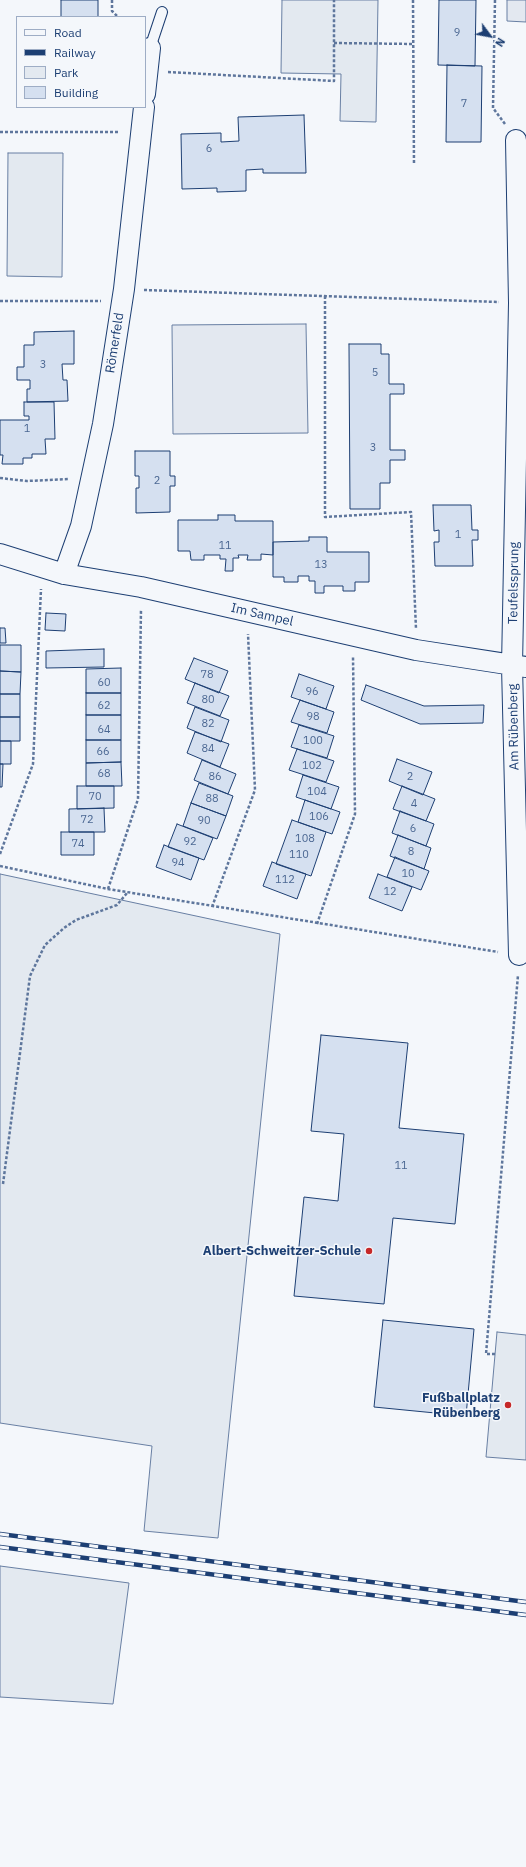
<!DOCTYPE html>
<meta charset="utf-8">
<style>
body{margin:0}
#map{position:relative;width:526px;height:1867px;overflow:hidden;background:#f4f7fb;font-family:"IBM Plex Sans",sans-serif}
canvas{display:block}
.legend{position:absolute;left:16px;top:16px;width:130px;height:92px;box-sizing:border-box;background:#f4f7fb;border:1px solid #9eadc5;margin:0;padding:5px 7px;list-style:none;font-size:12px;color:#1d3f73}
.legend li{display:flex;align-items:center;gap:8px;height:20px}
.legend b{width:20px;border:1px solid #9eadc5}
.north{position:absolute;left:470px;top:16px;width:40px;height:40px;-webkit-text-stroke:3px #f4f7fb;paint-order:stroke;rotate:122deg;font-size:11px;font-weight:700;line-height:16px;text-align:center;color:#1d3f73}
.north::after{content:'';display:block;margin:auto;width:14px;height:18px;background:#1d3f73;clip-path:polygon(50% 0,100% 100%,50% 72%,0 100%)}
</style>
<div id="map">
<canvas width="526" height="1867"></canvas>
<ul class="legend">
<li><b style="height:5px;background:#f4f7fb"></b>Road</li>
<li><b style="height:5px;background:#1d3f73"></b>Railway</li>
<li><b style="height:11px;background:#e3e9f0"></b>Park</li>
<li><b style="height:11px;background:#d5e0f0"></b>Building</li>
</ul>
<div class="north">N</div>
</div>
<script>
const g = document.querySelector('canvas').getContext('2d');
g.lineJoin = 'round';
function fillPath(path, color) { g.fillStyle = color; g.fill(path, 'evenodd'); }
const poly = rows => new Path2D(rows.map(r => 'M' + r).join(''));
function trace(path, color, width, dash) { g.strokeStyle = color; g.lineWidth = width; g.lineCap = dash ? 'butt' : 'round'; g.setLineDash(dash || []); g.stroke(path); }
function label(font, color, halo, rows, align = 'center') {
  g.font = font + ' "IBM Plex Sans",sans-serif'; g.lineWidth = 3; g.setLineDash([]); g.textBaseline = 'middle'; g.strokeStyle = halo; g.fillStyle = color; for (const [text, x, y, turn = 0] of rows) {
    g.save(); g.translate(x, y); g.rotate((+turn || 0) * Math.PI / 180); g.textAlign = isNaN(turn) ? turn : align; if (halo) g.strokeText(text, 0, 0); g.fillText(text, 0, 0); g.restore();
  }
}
const green = poly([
 [282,0,378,0,376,122,340,121,341,74,281,73,282,0],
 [8,153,63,153,62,277,7,276,8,153],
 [0,874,280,934,218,1538,144,1531,152,1446,0,1423,0,874],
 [497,1332,526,1335,526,1460,486,1457,497,1332],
 [0,1566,129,1583,113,1704,0,1697,0,1566]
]);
fillPath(green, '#e3e9f0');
trace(green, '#687fa3', 1);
const parking = poly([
 [507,0,526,0,526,22,507,21,507,0],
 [306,324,308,433,173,434,172,325,306,324]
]);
fillPath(parking, '#e3e8f0');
trace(parking, '#687fa3', 1);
const building = poly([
 [61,0,98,0,98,17,61,17,61,0],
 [439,0,476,0,475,66,438,65,439,0],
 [447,65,482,66,481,142,446,142,447,65],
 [304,115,306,173,263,173,263,169,246,170,246,191,217,192,217,188,182,189,181,134,221,133,221,142,239,141,238,117,304,115],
 [74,331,74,364,62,364,63,380,67,380,68,401,27,402,27,389,30,389,30,380,17,380,17,367,24,367,24,345,34,345,34,332,74,331],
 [349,344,381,344,381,354,389,354,389,384,404,384,404,394,390,394,390,450,405,450,405,460,390,460,390,483,380,483,380,509,350,509,349,344],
 [24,402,54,402,55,439,45,439,46,454,32,454,32,458,23,458,23,464,2,464,3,455,0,455,0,420,29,420,29,416,24,416,24,402],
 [135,451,170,451,170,476,175,476,175,486,170,486,170,512,136,513,136,488,139,488,139,476,135,476,135,451],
 [433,505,471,505,472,530,478,530,478,540,472,540,473,566,435,566,434,542,439,542,439,530,434,531,433,505],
 [218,515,235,515,235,521,273,521,273,555,261,554,261,560,247,560,248,555,238,555,239,558,233,558,233,571,225,571,226,559,220,559,220,555,204,555,204,560,191,560,190,551,178,551,178,520,218,520,218,515],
 [309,537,327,537,327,552,369,552,369,582,355,582,355,591,343,591,343,586,324,586,324,593,315,593,315,581,309,581,309,576,298,576,298,582,284,582,284,577,273,577,273,542,309,541,309,537],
 [46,613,66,614,65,631,45,630,46,613],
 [0,628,5,628,6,643,0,643,0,628],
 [0,645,21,645,21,672,0,671,0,645],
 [104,649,104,667,46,668,46,651,104,649],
 [194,658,228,671,219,693,185,679,194,658],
 [121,668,121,693,86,693,86,669,121,668],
 [0,671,21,672,20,694,0,694,0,671],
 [299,674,334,686,326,709,291,697,299,674],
 [195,683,229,696,220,716,187,703,195,683],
 [366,685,424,706,484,705,483,723,420,724,361,700,366,685],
 [86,693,121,693,121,715,86,715,86,693],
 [0,694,20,694,20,717,0,717,0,694],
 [300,700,334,712,327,733,291,722,300,700],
 [195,707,229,720,221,742,187,728,195,707],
 [86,715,121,715,121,740,86,740,86,715],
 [0,717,20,717,20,741,0,741,0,717],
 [299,725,334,736,327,758,291,747,299,725],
 [195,732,229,744,220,767,187,753,195,732],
 [86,740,121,740,121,762,86,763,86,740],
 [0,741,11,741,11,764,0,764,0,741],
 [297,749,334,761,326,782,289,770,297,749],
 [397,759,432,772,423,795,389,781,397,759],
 [202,760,236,774,228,794,194,780,202,760],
 [121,762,122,786,86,786,86,763,121,762],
 [0,764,3,764,2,787,0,787,0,764],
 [303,775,339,787,331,809,296,797,303,775],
 [199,783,233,796,226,816,191,803,199,783],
 [77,786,114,786,114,808,77,809,77,786],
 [402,786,435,799,426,821,393,809,402,786],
 [305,800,340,812,332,834,298,822,305,800],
 [191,803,226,816,217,839,183,826,191,803],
 [104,808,105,832,69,832,69,809,104,808],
 [400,811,434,824,426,846,392,833,400,811],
 [292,820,326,832,311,876,276,864,292,820],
 [177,824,213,838,204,860,168,847,177,824],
 [61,832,94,832,94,855,61,855,61,832],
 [398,835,431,848,424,869,390,856,398,835],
 [164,845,199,858,191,880,156,867,164,845],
 [395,857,429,871,421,890,387,877,395,857],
 [272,862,306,874,297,899,263,886,272,862],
 [378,874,412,887,402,911,369,898,378,874],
 [321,1035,408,1043,399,1128,464,1134,455,1224,393,1218,384,1304,294,1296,304,1197,338,1201,344,1134,311,1131,321,1035],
 [383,1320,474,1329,466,1416,374,1407,383,1320]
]);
fillPath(building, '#d5e0f0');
trace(building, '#1d3f73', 1);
const lane = poly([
 [150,48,162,12]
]);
const street = poly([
 [145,94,150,48],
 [516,140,519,303,512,666,519,955],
 [0,554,64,574,141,587,416,650,526,667],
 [64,574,81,526,103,424,124,289,144,107]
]);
trace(lane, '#1d3f73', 12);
trace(street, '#1d3f73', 22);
trace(poly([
 [112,0,112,11,118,17],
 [413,0,414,165],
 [495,0,493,108,505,124],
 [334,43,414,44],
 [168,72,334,81,334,0],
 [0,132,119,132],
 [144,290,499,302],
 [325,296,325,517,411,512,416,629],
 [0,301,101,301],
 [0,478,27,481,69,479],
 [0,854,33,764,41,589],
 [0,866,108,889,498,952],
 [108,889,138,799,141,609],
 [212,907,255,790,248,634],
 [317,924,355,814,353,656],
 [3,1184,30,976,45,945,64,928,76,920,117,905,127,893],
 [495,1354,486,1354,518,975]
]), '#5e769c', 2.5, [3, 2]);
trace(lane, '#f4f7fb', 10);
trace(street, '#f4f7fb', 20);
const rail = poly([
 [0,1534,526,1602],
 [0,1547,526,1615]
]);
trace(rail, '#1d3f73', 4.5);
trace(rail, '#f4f7fb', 3, [9]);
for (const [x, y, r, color] of [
 [369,1251,4,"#c62828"],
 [508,1405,4,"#c62828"]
]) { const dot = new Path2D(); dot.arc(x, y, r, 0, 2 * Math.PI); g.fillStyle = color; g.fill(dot); trace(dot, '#f4f7fb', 1.5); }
label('11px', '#4b6792', null, [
 ["9",457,33],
 ["7",464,104],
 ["6",209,149],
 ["3",43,365],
 ["5",375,373],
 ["1",27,429],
 ["3",373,448],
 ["2",157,481],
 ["1",458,535],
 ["11",225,546],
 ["13",321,565],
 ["78",207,675],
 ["60",104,683],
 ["96",312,692],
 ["80",208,700],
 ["62",104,706],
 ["98",313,717],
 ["82",208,724],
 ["64",104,730],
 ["100",313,741],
 ["84",208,749],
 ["66",103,752],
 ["102",312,766],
 ["68",104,774],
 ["86",215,777],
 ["2",410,777],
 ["104",317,792],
 ["70",95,797],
 ["88",212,799],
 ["4",414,804],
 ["106",319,817],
 ["72",87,820],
 ["90",204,821],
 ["6",413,829],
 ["108",305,839],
 ["92",190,842],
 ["74",78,844],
 ["8",411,852],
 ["110",299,855],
 ["94",178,863],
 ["10",408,874],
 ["112",285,880],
 ["12",390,892],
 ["11",401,1166]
]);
label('13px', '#1d3f73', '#f4f7fb', [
 ["Römerfeld",115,343,-81],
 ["Teufelssprung",514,583,-89],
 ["Im Sampel",262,615,13],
 ["Am Rübenberg",514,727,-91]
]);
label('bold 13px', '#1d3f73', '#f4f7fb', [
 ["Albert-Schweitzer-Schule",361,1251],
 ["Fußballplatz",500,1398],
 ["Rübenberg",500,1413]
], 'right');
</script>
